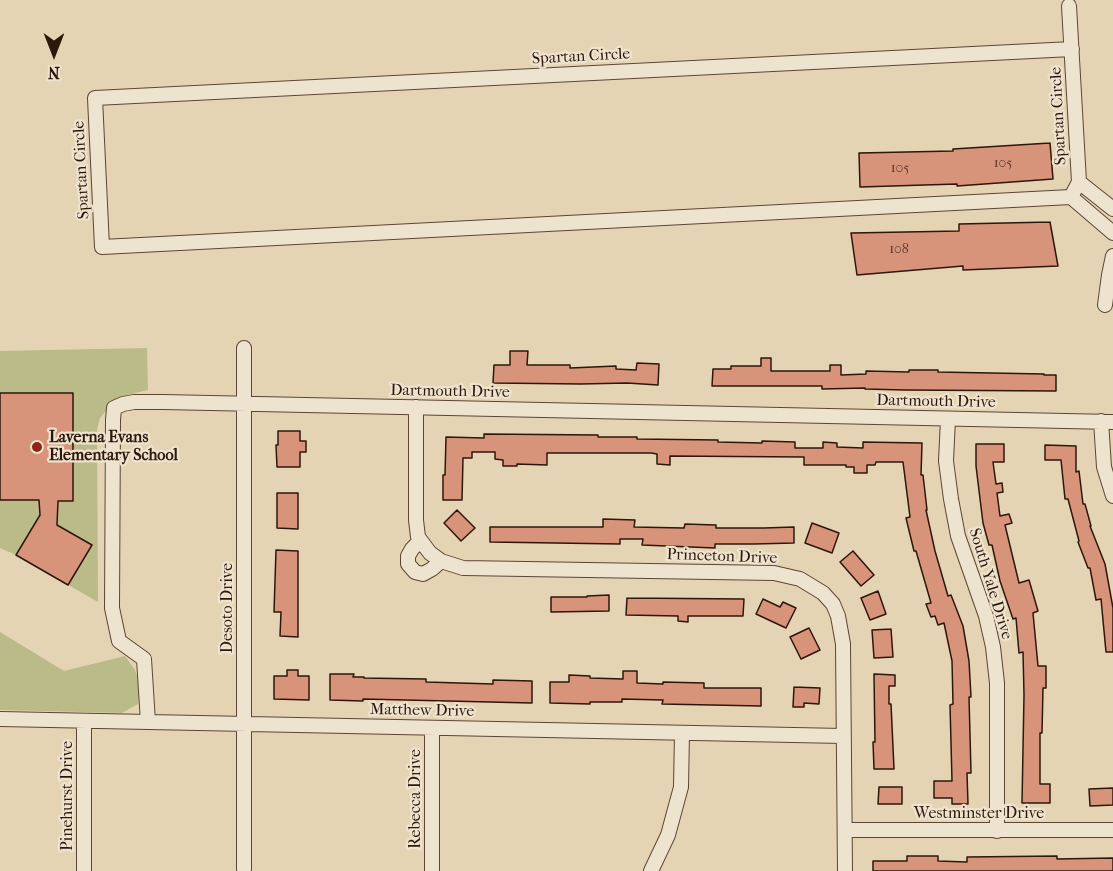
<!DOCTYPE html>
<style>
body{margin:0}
#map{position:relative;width:1113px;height:871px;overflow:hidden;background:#e5d4b3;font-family:"IM FELL French Canon",serif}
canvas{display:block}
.north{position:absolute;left:24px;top:24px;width:60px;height:60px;-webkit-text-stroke:4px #eee3ce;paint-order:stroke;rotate:180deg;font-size:16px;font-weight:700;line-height:24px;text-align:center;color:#2d170a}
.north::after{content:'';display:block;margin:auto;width:21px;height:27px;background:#2d170a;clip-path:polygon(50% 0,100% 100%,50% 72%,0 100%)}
</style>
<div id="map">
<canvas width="1113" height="871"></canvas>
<div class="north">N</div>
</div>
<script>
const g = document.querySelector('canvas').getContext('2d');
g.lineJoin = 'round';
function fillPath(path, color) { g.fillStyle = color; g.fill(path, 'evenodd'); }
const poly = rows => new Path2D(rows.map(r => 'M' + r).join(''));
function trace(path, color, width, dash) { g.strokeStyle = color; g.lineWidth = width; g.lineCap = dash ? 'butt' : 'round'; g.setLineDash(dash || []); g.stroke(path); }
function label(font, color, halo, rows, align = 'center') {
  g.font = font + ' "IM FELL French Canon",serif'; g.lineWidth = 4.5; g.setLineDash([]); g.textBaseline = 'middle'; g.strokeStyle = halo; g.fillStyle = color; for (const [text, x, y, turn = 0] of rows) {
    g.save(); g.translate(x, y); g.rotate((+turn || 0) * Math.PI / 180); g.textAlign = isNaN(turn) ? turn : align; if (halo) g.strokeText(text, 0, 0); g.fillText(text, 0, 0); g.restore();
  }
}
fillPath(poly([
 [147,348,148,390,127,395,113,402,100,418,97,430,98,602,16,555,0,548,0,351],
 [0,632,64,671,125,656,135,670,141,688,138,704,122,713,0,710]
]), '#babb89');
const building = poly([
 [1050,143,1053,179,957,186,957,184,860,187,859,153,953,151,953,149,1050,143],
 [1050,222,1058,266,963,270,963,266,857,275,851,233,959,231,959,224,1050,222],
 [510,351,528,351,527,365,570,365,570,368,616,366,616,369,636,370,637,363,659,364,658,385,627,383,581,384,493,383,494,365,510,365,510,351],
 [761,358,771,358,771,371,830,371,830,365,841,365,841,375,866,374,866,371,909,372,909,370,938,370,938,372,1044,374,1044,375,1056,375,1056,391,905,390,865,389,865,388,822,389,822,386,712,386,713,369,731,369,731,366,761,366,761,358],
 [0,393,73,393,73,501,58,501,57,525,92,545,68,585,16,555,40,515,39,500,0,500,0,393],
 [278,431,300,431,300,441,306,441,306,452,300,452,300,467,277,467,276,445,278,445,278,431],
 [484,434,598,435,598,437,637,437,637,439,718,440,718,442,762,443,762,441,795,442,795,448,823,448,823,442,837,443,837,447,863,448,863,442,922,443,921,475,923,475,927,510,926,510,935,551,948,596,951,595,963,626,969,661,971,697,969,697,971,773,967,773,968,804,952,804,952,798,934,798,934,781,952,781,950,705,953,704,952,661,944,623,938,625,935,616,931,617,926,604,931,603,916,551,914,551,906,518,910,517,903,462,876,462,875,465,867,465,867,473,854,473,854,467,846,467,846,465,804,465,804,457,670,456,670,465,657,464,657,454,651,453,547,453,547,465,517,464,517,466,503,466,503,460,495,459,495,452,472,452,472,458,463,458,462,500,443,500,443,475,445,475,446,437,484,438,484,434],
 [976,444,1004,444,1004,462,993,462,996,484,1002,483,1003,492,997,493,1000,516,1009,514,1012,523,1005,525,1019,583,1029,580,1038,611,1033,613,1038,666,1046,666,1046,688,1043,688,1042,733,1040,733,1040,784,1050,784,1050,803,1022,803,1024,695,1023,652,1019,653,1016,618,1013,619,1000,581,992,545,989,545,983,523,976,466,976,444],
 [1045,445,1076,446,1076,472,1079,471,1083,504,1085,504,1091,526,1090,526,1105,564,1113,608,1113,652,1106,652,1101,599,1096,600,1090,568,1088,568,1078,542,1079,541,1068,499,1065,499,1061,460,1045,460,1045,445],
 [277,493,298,493,298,529,277,528,277,493],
 [457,510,475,528,461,541,444,523,457,510],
 [603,519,635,520,634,527,684,528,685,524,716,525,716,528,764,528,794,527,794,543,754,544,715,544,715,548,642,545,643,539,620,539,620,544,490,542,490,527,603,527,603,519],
 [812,523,839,533,832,553,805,543,812,523],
 [276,550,298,551,298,637,280,636,281,612,274,612,276,550],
 [853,551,874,575,861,586,840,562,853,551],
 [878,591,886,614,870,620,861,598,878,591],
 [609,595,609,611,551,612,551,597,587,597,587,596,609,595],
 [627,598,744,599,743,616,688,616,688,622,678,621,678,616,626,615,627,598],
 [763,599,780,607,783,602,796,608,786,628,756,614,763,599],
 [809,628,820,650,801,659,790,637,809,628],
 [891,629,893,657,874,658,872,630,891,629],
 [287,670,298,670,298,676,309,676,309,700,274,699,274,676,287,676,287,670],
 [623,671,637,671,637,683,663,684,663,682,704,683,704,688,761,688,761,706,662,704,663,700,622,699,622,702,590,702,590,704,550,703,550,682,569,682,569,675,590,676,590,678,623,679,623,671],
 [330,674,354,674,353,677,364,677,364,678,426,679,426,682,493,684,493,680,532,681,532,703,363,699,363,701,330,700,330,674],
 [874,674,895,675,895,686,889,686,889,704,891,704,894,769,874,769,873,742,875,742,874,674],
 [794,687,820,688,819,704,804,703,804,707,793,707,794,687],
 [879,787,902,787,902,804,878,804,879,787],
 [1113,788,1113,805,1090,806,1089,789,1113,788],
 [907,856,938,856,938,861,967,862,967,857,1057,856,1057,859,1113,858,1113,871,873,871,873,861,907,861,907,856]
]);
fillPath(building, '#d7947b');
trace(building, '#2d170a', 1.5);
const minor = poly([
 [1069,6,1079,182,1071,197],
 [1072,49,95,98,102,247,1071,197,1113,233],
 [1079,182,1113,209],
 [1105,305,1109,275,1113,256],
 [416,407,416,520,418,537,430,553,441,561,463,568,774,573,800,579,823,593,833,604,838,616,843,644,845,871],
 [948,419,946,461,951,499,958,536,986,616,993,647,997,683,997,831],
 [1101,421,1104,467,1113,496],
 [420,541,412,549,408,556,408,564,415,572,423,574,432,569,441,561],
 [0,719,843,736],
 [84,721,84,871],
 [148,722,144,659,119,641,112,608,113,420,114,408,123,404,134,402,163,402,1113,422],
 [432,728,432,871],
 [845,830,1113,830],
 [244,869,244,348],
 [651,871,668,835,681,787,682,733]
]);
trace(minor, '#5b4634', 16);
trace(minor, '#eee3ce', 14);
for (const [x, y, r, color] of [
 [37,447,6,"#8f2418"]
]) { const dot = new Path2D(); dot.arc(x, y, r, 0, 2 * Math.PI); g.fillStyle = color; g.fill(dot); trace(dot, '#eee3ce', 2); }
label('14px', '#583626', null, [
 ["105",1003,164],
 ["105",900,169],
 ["108",899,250]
]);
label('16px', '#2d170a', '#eee3ce', [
 ["Spartan Circle",581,57,-3],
 ["Spartan Circle",1059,116,-93],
 ["Spartan Circle",82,170,-93],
 ["Dartmouth Drive",450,392,1],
 ["Dartmouth Drive",936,402,1],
 ["Princeton Drive",722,557,2],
 ["South Yale Drive",990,584,73],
 ["Desoto Drive",228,608,-90],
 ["Matthew Drive",422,711,1],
 ["Pinehurst Drive",68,796,-90],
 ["Rebecca Drive",416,799,-90],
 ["Westminster Drive",979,814]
]);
label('bold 16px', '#2d170a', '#eee3ce', [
 ["Laverna Evans",49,438],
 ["Elementary School",49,456]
], 'left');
</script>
